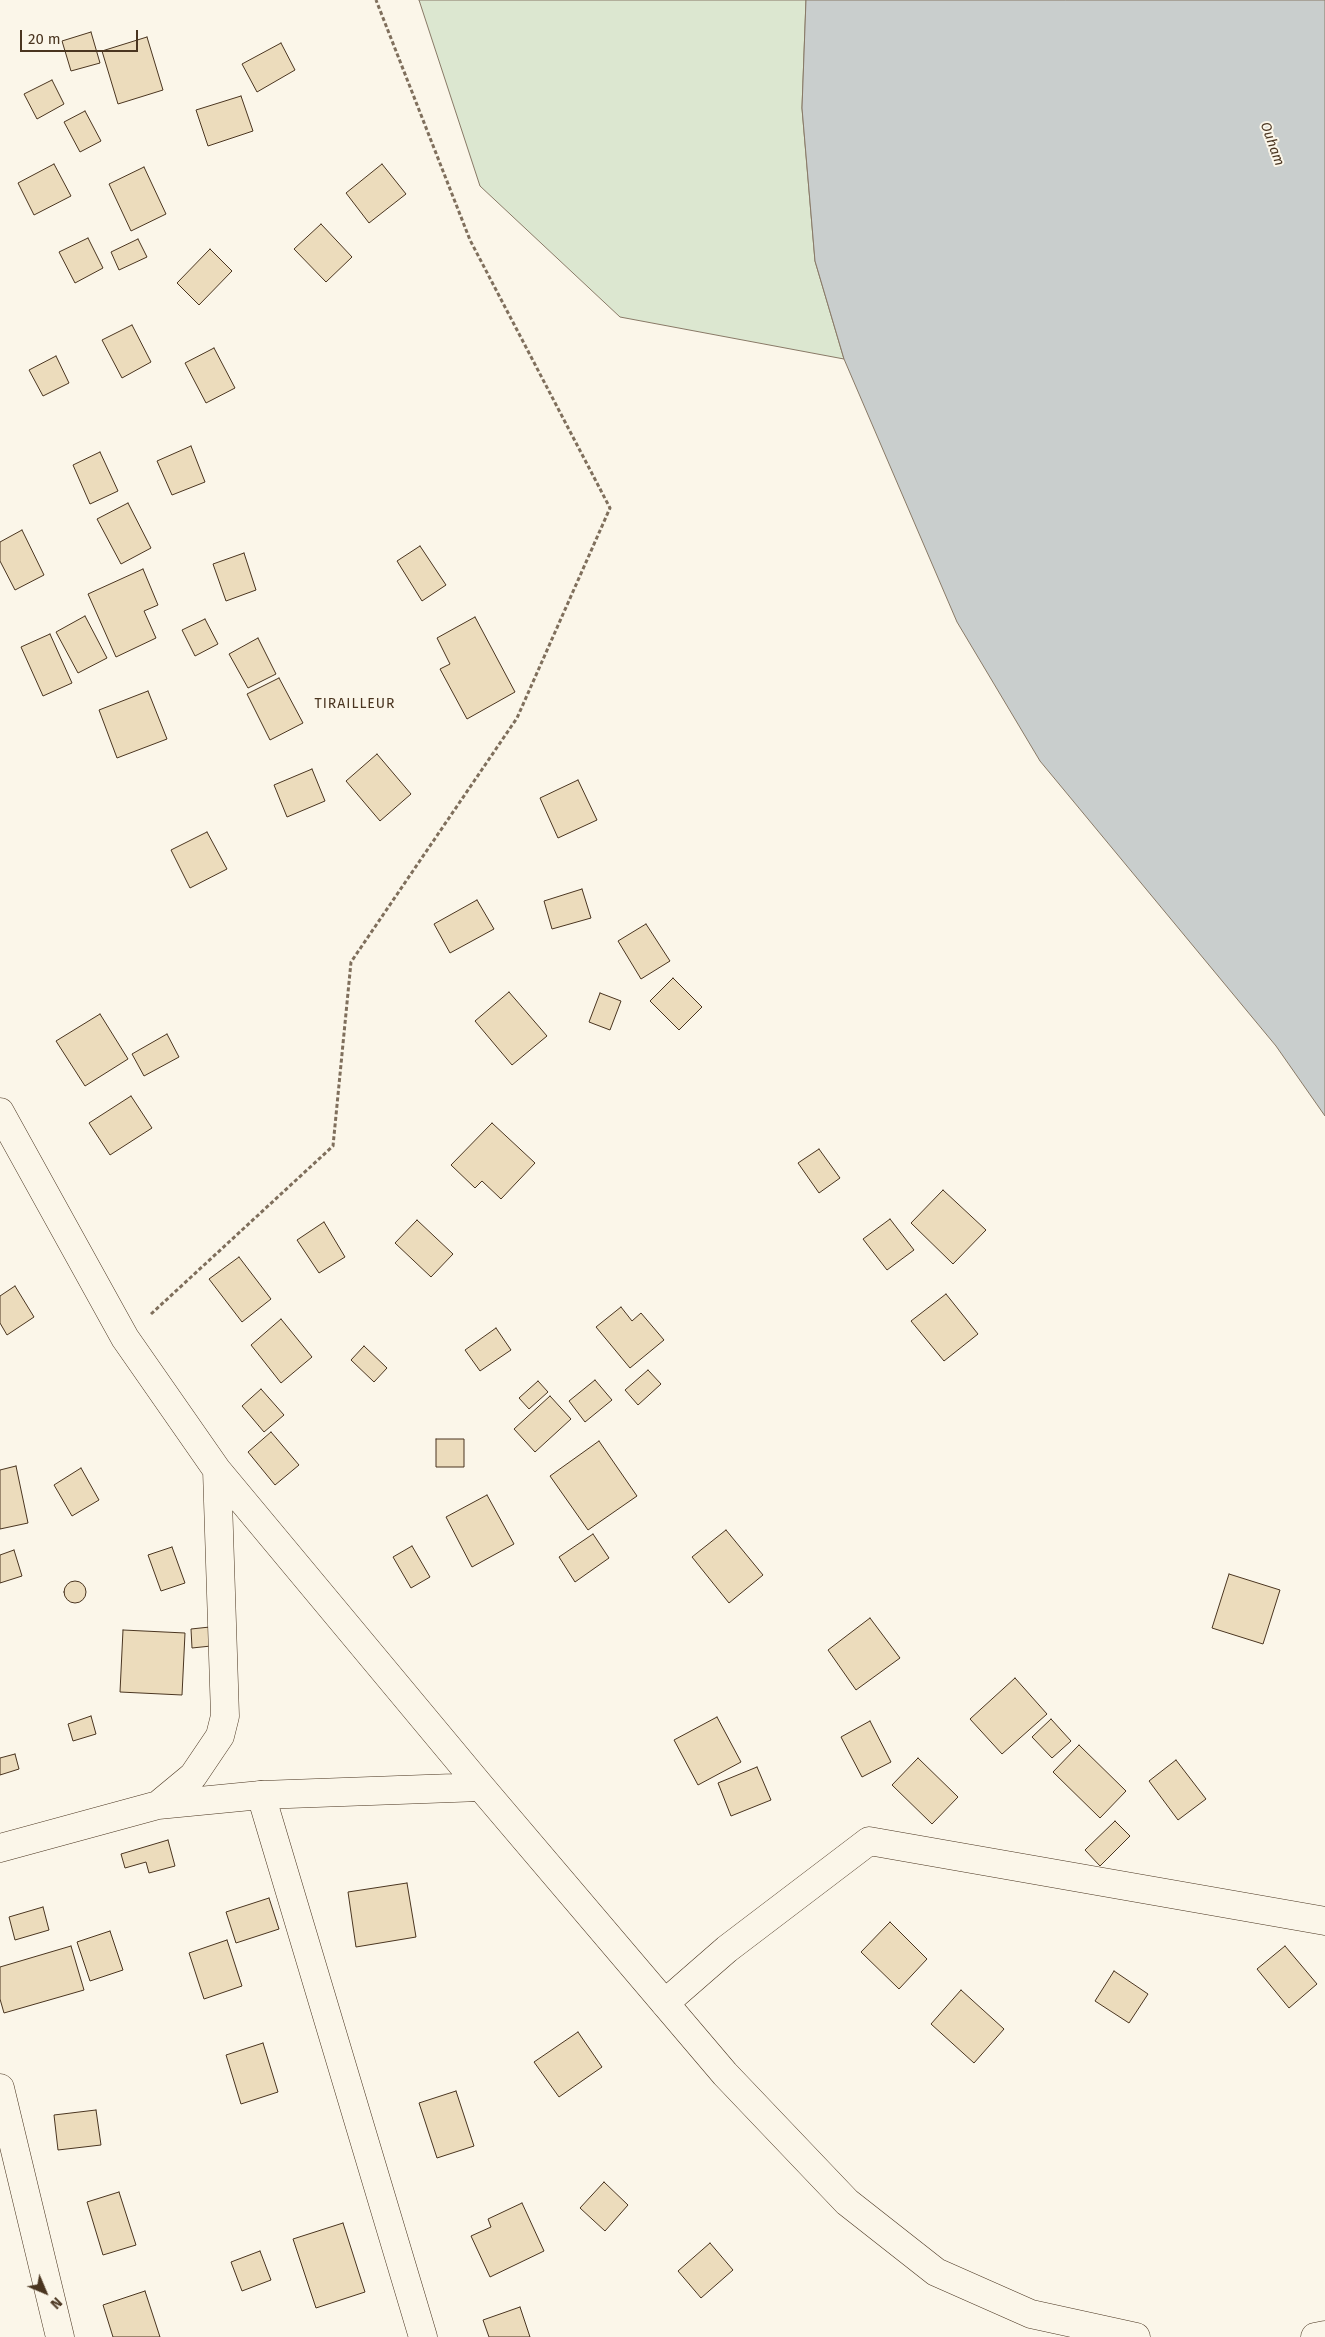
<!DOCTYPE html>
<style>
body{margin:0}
#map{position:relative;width:1325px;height:2337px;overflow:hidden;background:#fbf6e9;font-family:"Fira Sans",sans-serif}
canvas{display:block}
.north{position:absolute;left:20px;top:2267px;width:50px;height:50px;-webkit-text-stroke:4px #fbf6e9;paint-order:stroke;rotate:135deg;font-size:14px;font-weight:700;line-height:20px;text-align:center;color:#4a3520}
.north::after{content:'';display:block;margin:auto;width:18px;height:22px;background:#4a3520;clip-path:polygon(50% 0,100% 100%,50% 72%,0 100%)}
.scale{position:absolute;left:20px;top:30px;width:118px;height:22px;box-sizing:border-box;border:2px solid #4a3520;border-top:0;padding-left:6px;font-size:15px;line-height:18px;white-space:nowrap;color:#4a3520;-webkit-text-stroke:4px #fbf6e9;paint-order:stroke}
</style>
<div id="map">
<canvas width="1325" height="2337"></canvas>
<div class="north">N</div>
<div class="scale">20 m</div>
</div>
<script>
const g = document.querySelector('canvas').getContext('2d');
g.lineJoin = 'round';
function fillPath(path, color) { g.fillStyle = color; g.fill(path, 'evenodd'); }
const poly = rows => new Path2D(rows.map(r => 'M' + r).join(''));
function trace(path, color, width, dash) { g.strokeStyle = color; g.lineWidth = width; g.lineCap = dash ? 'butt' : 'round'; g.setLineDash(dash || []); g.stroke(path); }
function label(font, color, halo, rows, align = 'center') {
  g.font = font + ' "Fira Sans",sans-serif'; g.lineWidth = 4; g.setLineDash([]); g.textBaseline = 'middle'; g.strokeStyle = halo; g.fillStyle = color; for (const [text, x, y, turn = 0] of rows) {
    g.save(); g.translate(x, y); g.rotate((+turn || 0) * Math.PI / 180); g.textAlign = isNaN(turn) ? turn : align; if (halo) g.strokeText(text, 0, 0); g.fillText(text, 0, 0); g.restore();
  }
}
const green = poly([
 [419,0,806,0,802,108,815,261,844,359,620,317,480,186,419,0]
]);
fillPath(green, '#dce7d0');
trace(green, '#887966', 1);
const water = poly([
 [806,0,1325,0,1325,1116,1276,1046,1040,761,957,622,844,359,815,261,802,108,806,0]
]);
fillPath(water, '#c9cecd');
trace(water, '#887966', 1);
const building = poly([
 [91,32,100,63,71,71,62,41,91,32],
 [147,37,163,90,118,104,102,51,147,37],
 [281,43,295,70,257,92,242,64,281,43],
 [52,80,64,104,37,119,24,94,52,80],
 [241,96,253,131,208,146,196,110,241,96],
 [85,111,101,141,80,152,64,122,85,111],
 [54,164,71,196,34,215,18,183,54,164],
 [382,164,406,194,369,223,346,193,382,164],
 [144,167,166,214,131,231,109,184,144,167],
 [321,224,352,257,326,282,294,249,321,224],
 [88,238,103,268,75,283,59,252,88,238],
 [138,239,147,257,119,270,111,252,138,239],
 [210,249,232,271,199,305,177,283,210,249],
 [132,325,151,362,122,378,102,340,132,325],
 [214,348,235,388,206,403,185,363,214,348],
 [56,356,69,383,43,396,29,370,56,356],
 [191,446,205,482,172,495,157,461,191,446],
 [100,452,118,491,90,504,73,465,100,452],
 [128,503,151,548,121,564,97,519,128,503],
 [22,530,44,575,15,590,0,561,0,542,22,530],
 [420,546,446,585,422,601,397,561,420,546],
 [244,553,256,590,226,601,213,564,244,553],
 [143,569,158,605,144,611,156,638,116,657,88,594,143,569],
 [85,616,107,658,78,673,56,632,85,616],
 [475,617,515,692,467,719,440,669,450,664,437,638,475,617],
 [205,619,218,644,195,656,182,630,205,619],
 [50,634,72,683,43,696,21,647,50,634],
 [258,638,276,674,248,688,229,654,258,638],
 [279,678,303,723,270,740,247,694,279,678],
 [148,691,167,739,117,758,99,710,148,691],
 [377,754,411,794,380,821,346,781,377,754],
 [312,769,325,801,287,817,274,785,312,769],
 [578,780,597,820,558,838,540,798,578,780],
 [207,832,227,869,190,888,171,850,207,832],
 [582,889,591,918,552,929,544,901,582,889],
 [477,900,494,929,450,953,434,924,477,900],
 [646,924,670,961,641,979,618,941,646,924],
 [673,978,702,1007,679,1030,650,1001,673,978],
 [509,992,547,1036,512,1065,475,1021,509,992],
 [600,993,621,1001,610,1030,589,1022,600,993],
 [100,1014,128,1059,85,1086,56,1041,100,1014],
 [167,1034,179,1057,144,1076,132,1054,167,1034],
 [131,1096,152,1128,110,1155,89,1123,131,1096],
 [492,1123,535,1163,501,1199,482,1181,475,1188,451,1165,492,1123],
 [819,1149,840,1178,819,1193,798,1163,819,1149],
 [943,1190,986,1230,953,1264,911,1223,943,1190],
 [890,1219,914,1250,887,1270,863,1239,890,1219],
 [417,1220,453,1254,431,1277,395,1243,417,1220],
 [324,1222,345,1257,319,1273,297,1240,324,1222],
 [239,1257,271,1299,242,1322,209,1279,239,1257],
 [15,1286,34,1317,7,1335,0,1323,0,1296,15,1286],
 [946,1294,978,1334,944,1361,911,1321,946,1294],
 [621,1307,632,1321,641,1313,664,1340,630,1368,596,1327,621,1307],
 [281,1319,312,1357,281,1383,251,1345,281,1319],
 [496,1328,511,1350,480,1371,465,1350,496,1328],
 [364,1346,387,1368,374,1382,351,1360,364,1346],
 [648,1370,661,1384,638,1405,625,1390,648,1370],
 [595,1380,612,1400,585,1422,569,1401,595,1380],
 [538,1381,548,1392,529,1409,519,1398,538,1381],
 [261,1389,284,1415,264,1432,242,1406,261,1389],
 [550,1396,571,1419,535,1452,514,1429,550,1396],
 [271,1432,299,1465,275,1485,248,1452,271,1432],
 [436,1439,464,1439,464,1467,436,1467,436,1439],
 [599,1441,637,1496,588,1530,550,1476,599,1441],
 [16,1466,28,1523,0,1529,0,1470,16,1466],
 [81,1468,99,1500,72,1516,54,1485,81,1468],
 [487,1495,514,1544,472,1567,446,1517,487,1495],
 [726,1530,763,1575,729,1603,692,1557,726,1530],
 [593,1534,609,1558,575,1582,559,1557,593,1534],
 [412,1546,430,1577,411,1588,393,1557,412,1546],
 [172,1547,185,1583,161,1591,148,1555,172,1547],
 [14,1550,22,1576,0,1583,0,1555,14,1550],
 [1229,1574,1280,1590,1263,1644,1212,1628,1229,1574],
 '64 1592a11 11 0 1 1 22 0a11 11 0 1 1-22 0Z',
 [870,1618,900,1658,856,1690,828,1650,870,1618],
 [210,1627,211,1646,192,1648,191,1629,210,1627],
 [123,1630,185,1633,182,1695,120,1692,123,1630],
 [1015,1678,1047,1714,1002,1754,970,1719,1015,1678],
 [91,1716,96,1734,73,1741,68,1724,91,1716],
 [717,1717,741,1762,698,1785,674,1740,717,1717],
 [1051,1719,1071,1741,1052,1758,1032,1737,1051,1719],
 [870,1721,891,1762,862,1777,841,1737,870,1721],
 [1079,1745,1126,1791,1100,1818,1053,1772,1079,1745],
 [15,1754,19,1769,0,1775,0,1758,15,1754],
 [918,1758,958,1797,932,1824,892,1785,918,1758],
 [1176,1760,1206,1799,1178,1820,1149,1781,1176,1760],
 [757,1767,771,1800,731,1816,718,1783,757,1767],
 [1115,1821,1130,1836,1100,1866,1085,1850,1115,1821],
 [168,1840,175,1866,149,1873,146,1862,125,1868,121,1854,168,1840],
 [407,1883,416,1937,356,1947,348,1892,407,1883],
 [269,1898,279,1929,236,1943,226,1912,269,1898],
 [43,1907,49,1930,15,1940,9,1917,43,1907],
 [890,1922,927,1959,899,1989,861,1952,890,1922],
 [110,1931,123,1970,90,1981,77,1942,110,1931],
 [227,1940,242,1986,204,1999,189,1953,227,1940],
 [71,1946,84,1990,4,2013,0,1999,0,1967,71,1946],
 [1285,1946,1317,1984,1289,2008,1257,1969,1285,1946],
 [1114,1971,1148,1994,1129,2023,1095,2001,1114,1971],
 [961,1990,1004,2029,974,2063,931,2024,961,1990],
 [578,2032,602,2067,559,2097,534,2062,578,2032],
 [263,2043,278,2092,241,2104,226,2055,263,2043],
 [456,2091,474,2146,437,2158,419,2103,456,2091],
 [96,2110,101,2145,58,2150,54,2115,96,2110],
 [604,2182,628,2205,605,2231,580,2208,604,2182],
 [119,2192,136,2245,103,2255,87,2202,119,2192],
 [522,2203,544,2251,490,2277,471,2236,491,2227,488,2219,522,2203],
 [343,2223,365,2292,316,2308,293,2239,343,2223],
 [710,2243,733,2270,701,2298,678,2271,710,2243],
 [260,2251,271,2280,242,2291,231,2262,260,2251],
 [145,2291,160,2337,113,2337,103,2305,145,2291],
 [520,2307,530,2337,489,2337,483,2320,520,2307]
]);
fillPath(building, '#ecdcbc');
trace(building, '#4a3520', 1);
const minor = poly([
 [261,1795,423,2337],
 [665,2003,727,1949,869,1841,1325,1921],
 [0,2088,60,2337]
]);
const primary = poly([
 [0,1112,125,1338,217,1470,481,1787,725,2074,847,2202,936,2272,1031,2314,1136,2337],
 [158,1805,261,1795,481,1787],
 [0,1848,158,1805,193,1776,220,1736,225,1716,217,1470],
 [1315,2337,1325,2335]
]);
trace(minor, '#4a3520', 29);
trace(primary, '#4a3520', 29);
trace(poly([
 [151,1314,333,1146,351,962,517,718,610,508,470,240,376,0]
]), '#7f6f5c', 3, [4, 2.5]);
trace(minor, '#fbf6e9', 28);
trace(primary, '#fbf6e9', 28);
label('italic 14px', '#4a3520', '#fbf6e9', [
 ["Ouham",1272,144,70]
]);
g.letterSpacing = '1px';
label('14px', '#4a3520', '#fbf6e9', [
 ["TIRAILLEUR",355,704]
]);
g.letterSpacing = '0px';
</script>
